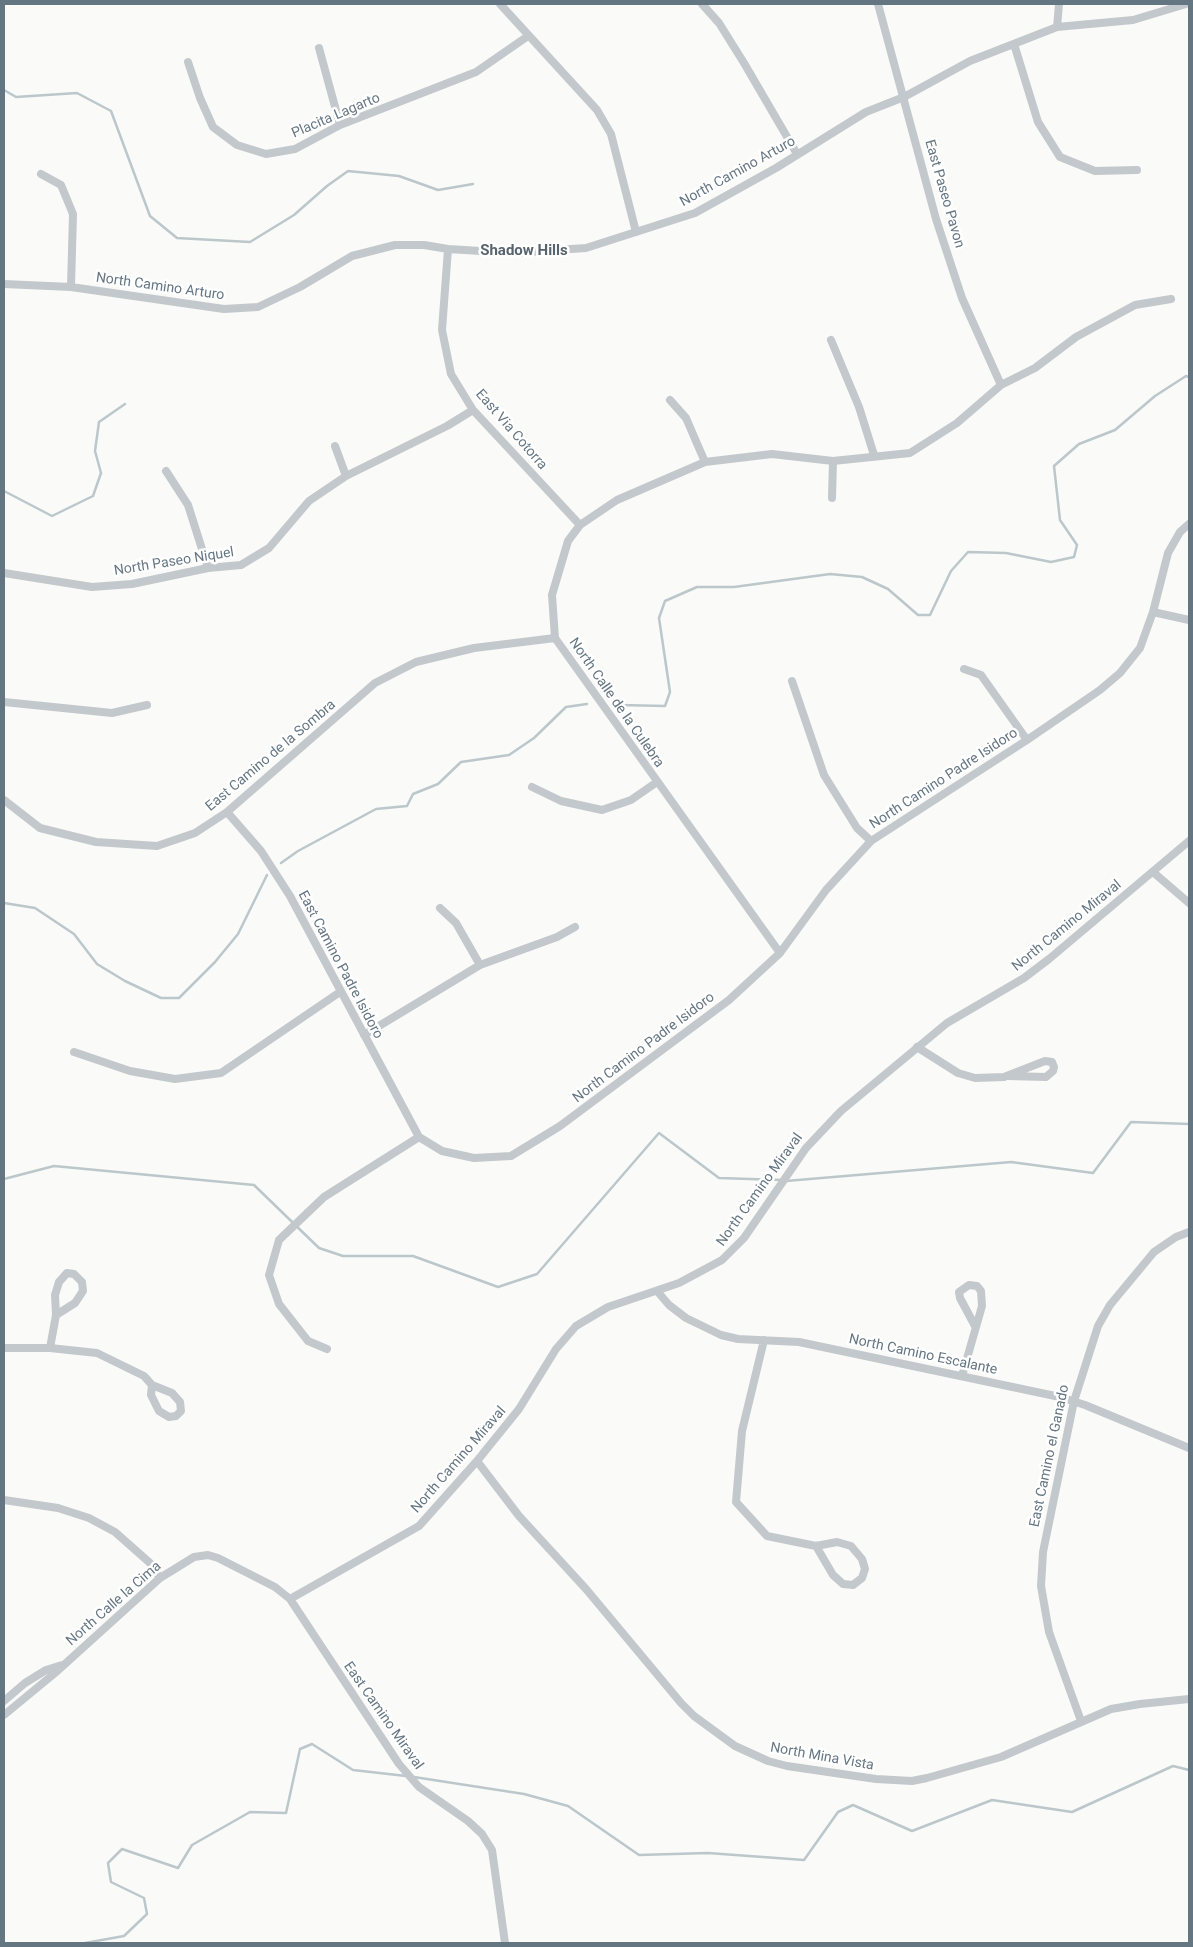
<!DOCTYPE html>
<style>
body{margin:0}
#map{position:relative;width:1193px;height:1947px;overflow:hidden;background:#fafaf8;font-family:Roboto,sans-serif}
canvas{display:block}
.frame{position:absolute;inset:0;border:5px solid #657683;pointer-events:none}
</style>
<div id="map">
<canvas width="1193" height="1947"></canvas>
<div class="frame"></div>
</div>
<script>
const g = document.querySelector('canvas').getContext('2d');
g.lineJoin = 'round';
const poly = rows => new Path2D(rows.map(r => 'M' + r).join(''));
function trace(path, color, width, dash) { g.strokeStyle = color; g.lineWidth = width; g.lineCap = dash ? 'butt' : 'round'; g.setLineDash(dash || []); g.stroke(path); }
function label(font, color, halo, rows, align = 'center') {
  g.font = font + ' Roboto,sans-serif'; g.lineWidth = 5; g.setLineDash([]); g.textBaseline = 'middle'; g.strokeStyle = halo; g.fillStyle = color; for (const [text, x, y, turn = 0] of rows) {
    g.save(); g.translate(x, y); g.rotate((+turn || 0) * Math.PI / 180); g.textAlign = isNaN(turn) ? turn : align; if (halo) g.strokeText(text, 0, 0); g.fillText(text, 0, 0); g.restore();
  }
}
trace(poly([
 [4,90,16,97,77,93,111,111,150,216,177,238,250,242,294,215,327,186,348,171,399,176,438,190,473,184],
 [4,491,52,516,93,496,101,473,95,451,99,422,125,404],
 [619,705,665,706,670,692,659,618,665,601,697,587,734,587,830,574,862,577,888,589,918,615,930,615,951,571,968,552,1006,553,1051,562,1074,557,1077,545,1060,520,1054,466,1079,444,1115,430,1155,396,1186,376,1189,377],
 [281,863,298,851,376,809,407,806,413,794,438,784,461,762,509,755,534,738,566,707,587,704],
 [4,903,35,908,74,934,97,964,125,981,161,998,179,998,215,962,238,934,267,875],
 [4,1179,54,1166,254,1185,319,1248,343,1256,413,1256,498,1287,537,1274,659,1133,719,1178,781,1180],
 [786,1181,1011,1162,1093,1173,1131,1122,1189,1124],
 [414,1777,524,1794,568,1806,639,1855,708,1853,804,1860,838,1812,853,1805,912,1831,992,1800,1072,1812,1173,1766,1189,1770],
 [85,1943,124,1936,147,1914,144,1898,111,1882,108,1863,122,1849,178,1868,192,1845,250,1812,286,1813,300,1749,312,1744,353,1770,406,1776]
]), '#bbc7cb', 2.5);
trace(poly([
 [500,4,597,110,611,134,636,232],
 [702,4,719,23,744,63,797,154],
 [878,4,936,219,962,298,1001,385],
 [1057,27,1059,4],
 [1014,44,1038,122,1060,157,1095,171,1137,170],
 [319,48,340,125],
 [188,62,200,98,213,127,237,145,266,154,295,149,340,125,476,72,528,36],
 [41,174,61,185,73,214,71,287],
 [448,249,442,330,451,374,473,410,580,525],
 [4,284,71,287,224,309,258,307,300,287,352,256,395,245,424,245,448,249,513,253,586,248,695,213,776,168,866,112,904,97,970,61,1057,27,1133,20,1186,4],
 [831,340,859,407,874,455],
 [670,400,686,418,705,462],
 [335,446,346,476],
 [166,471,188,505,208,568],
 [832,498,833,461],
 [4,573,92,587,132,584,208,568,241,565,269,548,309,501,346,476,447,426,473,410],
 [1153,612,1189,620],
 [964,669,981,675,1027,740],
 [792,681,824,775,857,828,871,841],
 [4,702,112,713,147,705],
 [532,787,561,801,602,810,631,800,657,782],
 [4,800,40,828,96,842,157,846,195,833,227,812,375,683,416,662,474,648,555,638],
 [227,812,261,851,290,896,419,1137],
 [1153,872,1189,903],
 [440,908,456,923,480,965],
 [780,953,555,638,552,595,568,541,580,525,617,500,705,462,772,454,833,461,910,453,957,423,1001,385,1035,368,1076,337,1135,305,1171,299],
 [364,1035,480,965,557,937,575,927],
 [917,1047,958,1073,975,1078,1004,1077,1045,1061,1052,1062,1054,1067,1053,1071,1046,1077,1008,1076],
 [74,1052,130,1071,175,1079,221,1073,340,992],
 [419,1137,442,1151,474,1158,511,1156,560,1126,729,1000,780,953,826,890,871,841,1027,740,1100,690,1120,673,1140,648,1153,612,1168,553,1180,532,1189,524],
 [657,1291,669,1305,686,1318,721,1335,738,1339,799,1342,1060,1397,1085,1405,1189,1448],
 [764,1340,742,1431,736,1502,767,1536,816,1546,837,1542,851,1546,862,1559,865,1569,862,1578,853,1585,843,1584,833,1575,816,1546],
 [4,1348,50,1348,97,1353,144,1376,152,1385,172,1393,180,1402,181,1411,176,1416,169,1417,159,1411,151,1395,152,1385],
 [50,1348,56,1315,55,1295,59,1282,67,1273,74,1274,82,1282,83,1291,75,1303,56,1315],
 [327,1349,308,1341,279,1304,269,1275,279,1240,324,1197,419,1137],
 [962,1376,982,1306,981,1291,977,1286,969,1285,959,1292,960,1298,975,1326],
 [477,1461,519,1516,586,1589,681,1703,694,1716,735,1746,768,1761,787,1766,876,1779,912,1781,927,1778,1001,1757,1111,1709,1140,1704,1189,1699],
 [4,1500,58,1508,89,1518,115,1532,150,1563,160,1578],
 [290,1599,419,1526,477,1461,519,1409,556,1349,576,1326,608,1307,679,1283,722,1260,744,1238,806,1148,841,1111,947,1023,1024,978,1049,959,1189,841],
 [4,1701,25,1683,46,1670,62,1665],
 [4,1715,55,1673,160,1578,194,1557,208,1555,218,1558,275,1587,290,1599,399,1764,419,1787,468,1821,482,1834,492,1850,505,1943],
 [1081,1721,1049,1632,1041,1586,1043,1552,1074,1401,1098,1326,1110,1305,1154,1252,1176,1237,1189,1232]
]), '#c3c8cc', 8);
label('14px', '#657683', '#fff', [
 ["Placita Lagarto",336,116,-23],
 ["North Camino Arturo",738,172,-29],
 ["East Paseo Pavon",944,194,74],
 ["North Camino Arturo",160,287,8],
 ["East Via Cotorra",511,430,49],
 ["North Paseo Niquel",174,562,-9],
 ["North Calle de la Culebra",616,703,55],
 ["East Camino de la Sombra",271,756,-40],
 ["North Camino Padre Isidoro",944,779,-33],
 ["North Camino Miraval",1067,926,-39],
 ["East Camino Padre Isidoro",340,965,62],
 ["North Camino Padre Isidoro",644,1048,-37],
 ["North Camino Miraval",760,1190,-54],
 ["North Camino Escalante",923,1355,12],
 ["East Camino el Ganado",1050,1456,-78],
 ["North Camino Miraval",459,1460,-49],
 ["North Calle la Cima",114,1604,-41],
 ["East Camino Miraval",383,1716,55],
 ["North Mina Vista",822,1757,10]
]);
label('bold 15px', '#57646e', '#fff', [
 ["Shadow Hills",524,251]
]);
</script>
